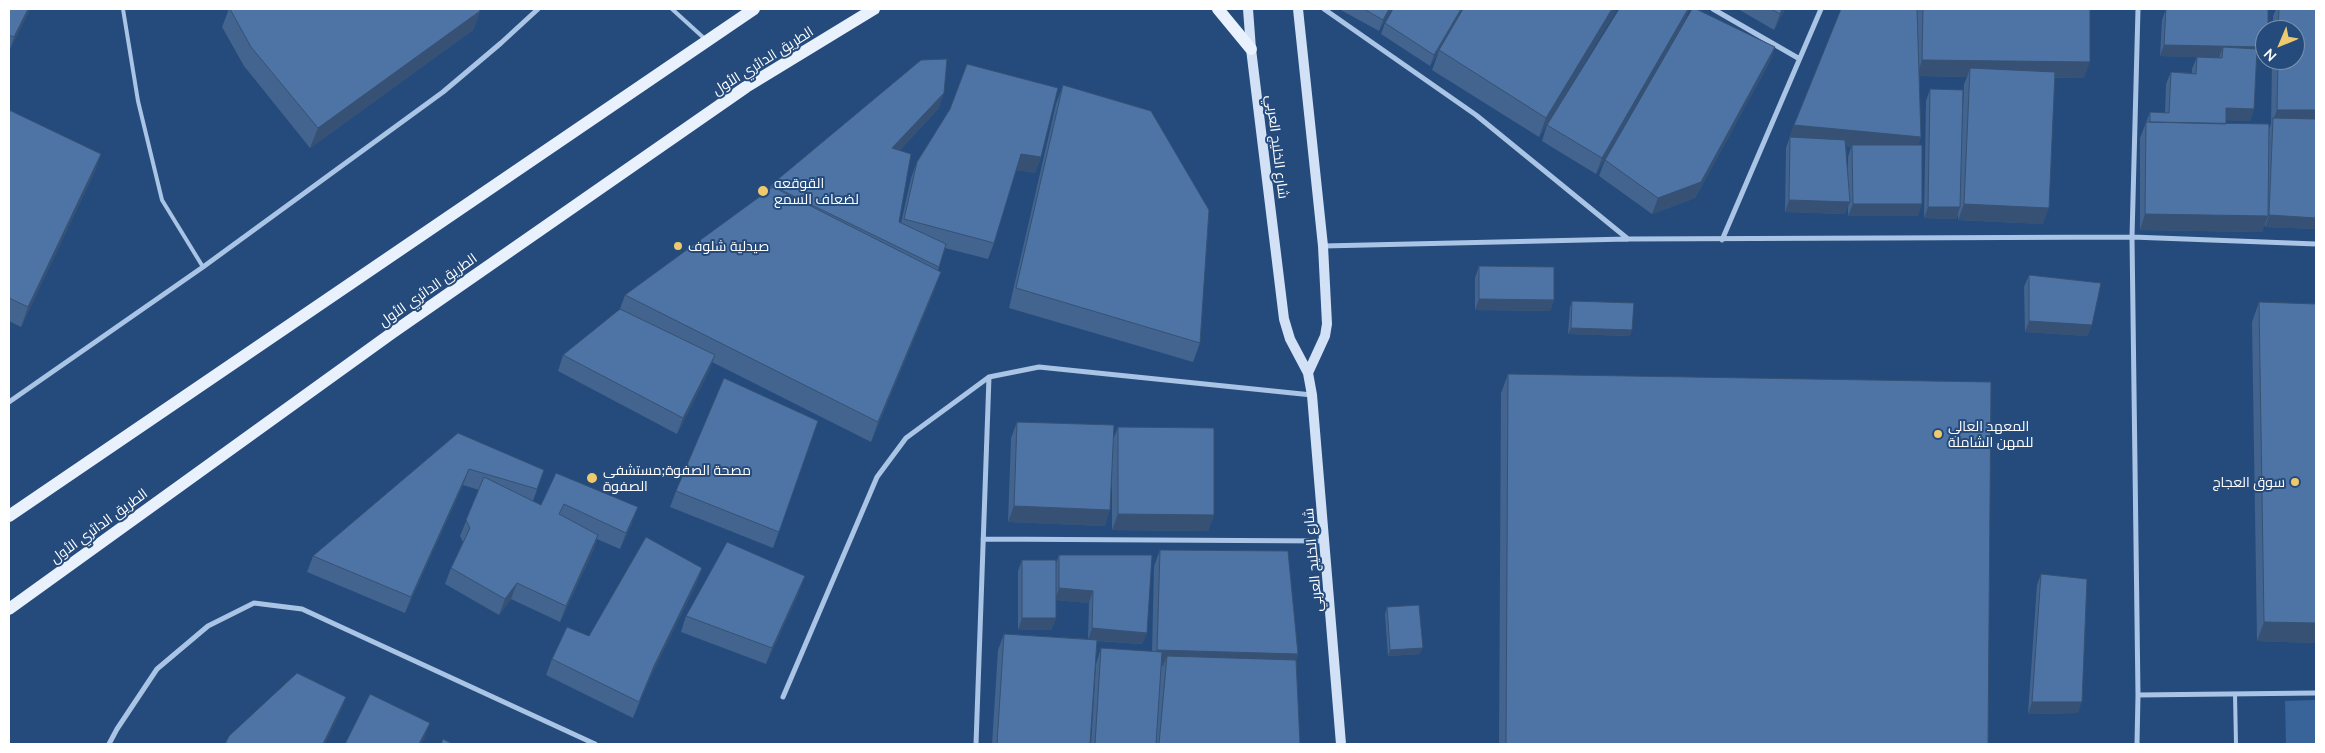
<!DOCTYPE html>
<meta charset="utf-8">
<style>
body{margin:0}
#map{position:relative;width:2325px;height:753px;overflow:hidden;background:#254b7c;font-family:Lato,sans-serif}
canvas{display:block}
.frame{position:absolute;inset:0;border:10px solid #fff;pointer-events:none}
.north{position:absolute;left:2255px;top:20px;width:50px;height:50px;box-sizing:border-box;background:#254b7c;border:1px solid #7c93b0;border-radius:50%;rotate:225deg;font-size:14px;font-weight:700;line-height:20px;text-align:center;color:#fff}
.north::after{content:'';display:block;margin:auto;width:18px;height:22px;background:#efca6d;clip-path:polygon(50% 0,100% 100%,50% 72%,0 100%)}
</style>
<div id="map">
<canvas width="2325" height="753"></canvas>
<div class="frame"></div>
<div class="north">N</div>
</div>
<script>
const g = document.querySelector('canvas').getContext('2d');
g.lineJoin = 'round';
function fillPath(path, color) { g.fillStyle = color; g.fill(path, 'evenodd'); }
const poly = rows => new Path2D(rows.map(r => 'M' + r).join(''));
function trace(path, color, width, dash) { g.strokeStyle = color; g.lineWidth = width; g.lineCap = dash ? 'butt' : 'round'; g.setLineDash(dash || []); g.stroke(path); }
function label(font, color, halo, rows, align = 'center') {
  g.font = font + ' Lato,Cairo,sans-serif'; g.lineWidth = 4; g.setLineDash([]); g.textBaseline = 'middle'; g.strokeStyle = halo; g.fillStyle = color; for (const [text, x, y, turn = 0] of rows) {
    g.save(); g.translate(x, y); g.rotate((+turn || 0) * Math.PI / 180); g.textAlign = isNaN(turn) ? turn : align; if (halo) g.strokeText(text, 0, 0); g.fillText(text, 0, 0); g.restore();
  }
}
fillPath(poly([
 [2316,700,2316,744,2286,744,2285,701]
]), '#38649a');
trace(poly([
 [123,9,138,101,162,200,203,267],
 [672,9,705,39],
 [2235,694,2236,744]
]), '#a9c4e5', 4);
trace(poly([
 [1324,9,1476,115,1628,239],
 [1713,9,1798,58],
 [1722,240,1821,9],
 [1323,246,1628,239,2132,237,2316,244],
 [9,402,203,267,443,92,501,43,538,9],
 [983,539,1325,541],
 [2138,695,2316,693],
 [783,697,877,477,906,438,989,377,1039,367,1312,395],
 [109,744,117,729,157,669,208,626,254,603,302,609,595,744],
 [976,744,989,377],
 [2137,744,2138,695,2132,237,2138,9]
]), '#a9c4e5', 5);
trace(poly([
 [1248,9,1251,49,1284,319,1290,339,1308,373,1312,395,1341,744],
 [1298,9,1323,246,1327,324,1325,336,1308,373]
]), '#d2e1f5', 10);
trace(poly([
 [1218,9,1251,49],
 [9,516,754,9],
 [9,609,392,333,746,87,874,9]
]), '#e9f1fd', 12);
fillPath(poly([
 [9,9,30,9,9,51],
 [229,9,478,9,480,11,473,30,310,148,244,66,222,27],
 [1339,9,1392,9,1379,31],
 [1617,9,1539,137,1432,70,1439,51,1430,66,1381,34,1385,23],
 [1619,9,1689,9,1685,20,1596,174,1542,141,1547,125],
 [1738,9,1785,9,1774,30],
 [1917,9,2090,9,2084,78,2055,78,2043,224,1958,220,1958,214,1956,219,1924,218,1926,101,1930,89,1962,131,1964,84,1967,77,1919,76,1921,137,1918,145,1918,216,1848,216,1848,205,1845,214,1785,212,1786,148,1794,125,1917,18],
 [1846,146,1851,147,1848,157,1848,180],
 [2166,9,2268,9,2263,59,2256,59,2254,109,2250,121,2226,120,2226,124,2268,144,2269,129,2271,124,2272,60,2295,60,2295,30,2273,30,2273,16,2276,9,2316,9,2316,229,2265,227,2265,223,2262,232,2140,230,2140,138,2150,112,2165,113,2166,84,2171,72,2192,73,2192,69,2197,57,2160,56,2162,20],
 [1775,47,1769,63,1695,198,1652,214,1599,176,1605,160],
 [1063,85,1200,343,1193,362,1009,308,1056,104],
 [944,93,938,109,900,150,899,222,901,223,911,178,917,162,1041,157,1035,173,1016,170,994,243,988,259,945,248,938,270,934,291,871,442,712,362,709,371,677,434,558,371,563,355,620,309,625,295,769,190,771,185],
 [9,110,101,154,94,173,21,327,9,321],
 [1479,266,1554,300,1550,311,1475,310,1475,278],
 [2029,275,2092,325,2087,336,2025,332,2024,287],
 [1572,301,1630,336,1568,334,1570,307],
 [2259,302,2316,643,2257,641,2252,322],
 [1508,374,1988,744,1499,744,1501,393],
 [818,421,773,548,670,507,676,491],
 [1017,422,1113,440,1118,427,1214,515,1208,531,1112,530,1112,471,1105,526,1008,522,1011,438],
 [458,433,544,470,533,501,541,505,556,473,632,523,620,549,597,539,593,551,560,622,511,599,499,615,445,584,451,568,463,542,460,536,479,490,463,485,405,613,307,572,313,556],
 [1160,550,1298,654,1296,660,1300,744,1091,744,1096,664,1101,648,1152,652,1154,566],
 [1059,555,1147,633,1142,644,1097,641,1090,744,992,744,998,650,1004,634,1088,639,1089,603,1056,600,1056,618,1051,630,1018,630,1018,571,1022,560,1056,563],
 [702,568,696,584,648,682,633,718,546,675,552,659],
 [2041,574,2078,713,2028,714,2037,585],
 [799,592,766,664,681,632,686,616],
 [1387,607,1420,654,1388,656,1385,614]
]), '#42648e');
fillPath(poly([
 [28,9,30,9,9,51,14,37],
 [1389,9,1392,9,1379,31,1383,20],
 [1461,9,1463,9,1430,66,1434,55],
 [1612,9,1617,9,1539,137,1546,118],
 [1688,9,1689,9,1685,20,1596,174,1602,158],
 [1782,9,1785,9,1774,30,1780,14],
 [480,11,473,30,310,148,318,128],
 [2164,45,2265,47,2265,55,2263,59,2222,58,2223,47,2219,58,2160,56],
 [1775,47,1769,63,1695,198,1652,214,1658,198],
 [1922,60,2090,62,2084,78,1970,77,1970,68,1967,77,1917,76],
 [944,93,938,109,887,164,892,148],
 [2226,108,2254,109,2250,121,2222,120],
 [2277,110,2316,110,2316,126,2273,120],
 [1794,125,1921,137,1916,153,1790,141,1790,137,1788,141],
 [101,154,94,173,21,327,28,307],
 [1021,154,1041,157,1035,173,1015,170],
 [1789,200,1850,202,1845,214,1785,212],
 [1853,204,1922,204,1918,216,1848,216],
 [1964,204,2049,208,2043,224,1958,220],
 [1928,207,1960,207,1956,219,1924,218],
 [2145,214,2268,216,2262,232,2140,230],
 [2269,215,2316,218,2316,229,2265,227],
 [941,272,934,291,871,442,878,422],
 [1479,299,1554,300,1550,311,1475,310],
 [2029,321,2092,325,2087,336,2025,332],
 [1571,328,1632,330,1630,336,1568,334],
 [715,355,709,371,677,434,683,418],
 [469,469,463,485,405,613,411,597],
 [1014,506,1110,510,1105,526,1008,522],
 [638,507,632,523,620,549,626,533],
 [1118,514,1214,515,1208,531,1112,530],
 [598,535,593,551,560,622,566,606],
 [702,568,696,584,648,682,633,718,654,666],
 [805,576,799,592,766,664,772,648],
 [517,583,511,599,499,615,505,599],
 [1059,588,1093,591,1089,603,1055,600],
 [1022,618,1056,618,1051,630,1018,630],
 [2264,622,2316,623,2316,643,2257,641],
 [1092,628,1147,633,1142,644,1088,640],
 [1423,648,1420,654,1388,656,1390,650],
 [1157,650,1298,654,1292,670,1167,656,1163,666,1151,666],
 [346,697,340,713,325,744,323,744],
 [2032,702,2082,702,2078,713,2028,714],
 [430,723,424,739,421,744,419,744]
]), '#365174');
const building = poly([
 [9,9,28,9,14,37,9,35,9,9],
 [230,9,478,9,480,11,318,128,251,47,230,9],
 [1364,9,1389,9,1383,20,1364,9],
 [1393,9,1461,9,1434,55,1385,23,1393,9],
 [1463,9,1612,9,1546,118,1439,50,1463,9],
 [1619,9,1688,9,1602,158,1547,125,1619,9],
 [1692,9,1696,9,1775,47,1701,182,1658,198,1605,160,1692,9],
 [1771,9,1782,9,1780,14,1771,9],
 [1841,9,1917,9,1921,137,1794,125,1841,9],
 [1923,9,2090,9,2090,62,1922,60,1923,9],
 [2166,9,2268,9,2268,30,2265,30,2265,47,2164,45,2166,9],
 [2279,9,2316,9,2316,110,2277,110,2278,60,2295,60,2295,30,2278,30,2279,9],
 [2223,47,2257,49,2254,109,2226,108,2226,124,2150,122,2150,112,2169,113,2171,72,2196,74,2197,57,2222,58,2223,47],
 [947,59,944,93,892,148,911,154,899,222,946,244,939,267,771,185,921,60,947,59],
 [967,64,1058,88,1041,157,1021,154,994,243,904,219,917,162,950,109,967,64],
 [1970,68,2055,72,2049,208,1964,204,1970,68],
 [1063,85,1151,111,1209,210,1200,343,1016,288,1063,85],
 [1930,89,1963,90,1960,207,1928,207,1930,89],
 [9,110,101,154,28,307,9,298,9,110],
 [2273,118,2316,119,2316,218,2269,215,2273,118],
 [2146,122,2269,124,2268,216,2145,214,2146,122],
 [1790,137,1845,140,1850,202,1789,200,1790,137],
 [1852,145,1922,145,1922,204,1853,204,1852,145],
 [773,187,941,272,878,422,625,295,773,187],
 [1479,266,1554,267,1554,300,1479,299,1479,266],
 [2029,275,2101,283,2092,325,2029,321,2029,275],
 [1572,301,1634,303,1632,330,1571,328,1572,301],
 [2259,302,2316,304,2316,623,2264,622,2259,302],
 [620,309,715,355,683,418,563,355,620,309],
 [1508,374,1991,382,1988,744,1506,744,1508,374],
 [724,378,818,421,779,532,676,491,724,378],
 [1017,422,1114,425,1110,510,1014,506,1017,422],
 [1118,427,1214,428,1214,515,1118,514,1118,427],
 [458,433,544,470,537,489,469,469,411,597,313,556,458,433],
 [556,473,638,507,626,533,564,504,559,514,598,535,566,606,517,583,505,599,451,568,470,528,466,520,484,477,541,505,556,473],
 [646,537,702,568,654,666,639,702,552,659,567,627,589,636,646,537],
 [727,542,805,576,772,648,686,616,727,542],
 [1160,550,1288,551,1298,654,1157,650,1160,550],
 [1059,555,1152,555,1147,633,1092,628,1093,591,1059,588,1059,555],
 [1022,560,1056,560,1056,618,1022,618,1022,560],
 [2041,574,2087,579,2082,702,2032,702,2041,574],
 [1419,605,1423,648,1390,650,1387,607,1419,605],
 [1004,634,1097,640,1090,744,997,744,1004,634],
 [1101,648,1162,652,1156,744,1095,744,1101,648],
 [1167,656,1296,660,1300,744,1159,744,1167,656],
 [297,673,346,697,323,744,225,744,229,736,297,673],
 [370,694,430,723,419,744,345,744,370,694],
 [443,739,453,744,441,744,443,739]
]);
fillPath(building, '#4d74a5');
trace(building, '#365174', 1);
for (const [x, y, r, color] of [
 [763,191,6,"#efca6d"],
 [678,246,5,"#efca6d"],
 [1938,434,5,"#efca6d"],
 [592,478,6,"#efca6d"],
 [2295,482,5,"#efca6d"]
]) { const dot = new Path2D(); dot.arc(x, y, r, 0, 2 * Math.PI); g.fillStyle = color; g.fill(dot); trace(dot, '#254b7c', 2); }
label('14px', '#fff', '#254b7c', [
 ["الطريق الدائري الأول",763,61,-32],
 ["شارع الخليج العربي",1277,147,83],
 ["الطريق الدائري الأول",428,290,-35],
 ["الطريق الدائري الأول",99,526,-36],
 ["شارع الخليج العربي",1313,560,-95]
]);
label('14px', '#fff', '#254b7c', [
 ["القوقعه",774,183],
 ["لضعاف السمع",774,199],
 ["صيدلية شلوف",688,246],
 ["المعهد العالي",1948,426],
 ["للمهن الشاملة",1948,442],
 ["مصحة الصفوة;مستشفى",603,470],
 ["الصفوة",603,486],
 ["سوق العجاج",2285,482,"right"]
], 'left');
</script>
